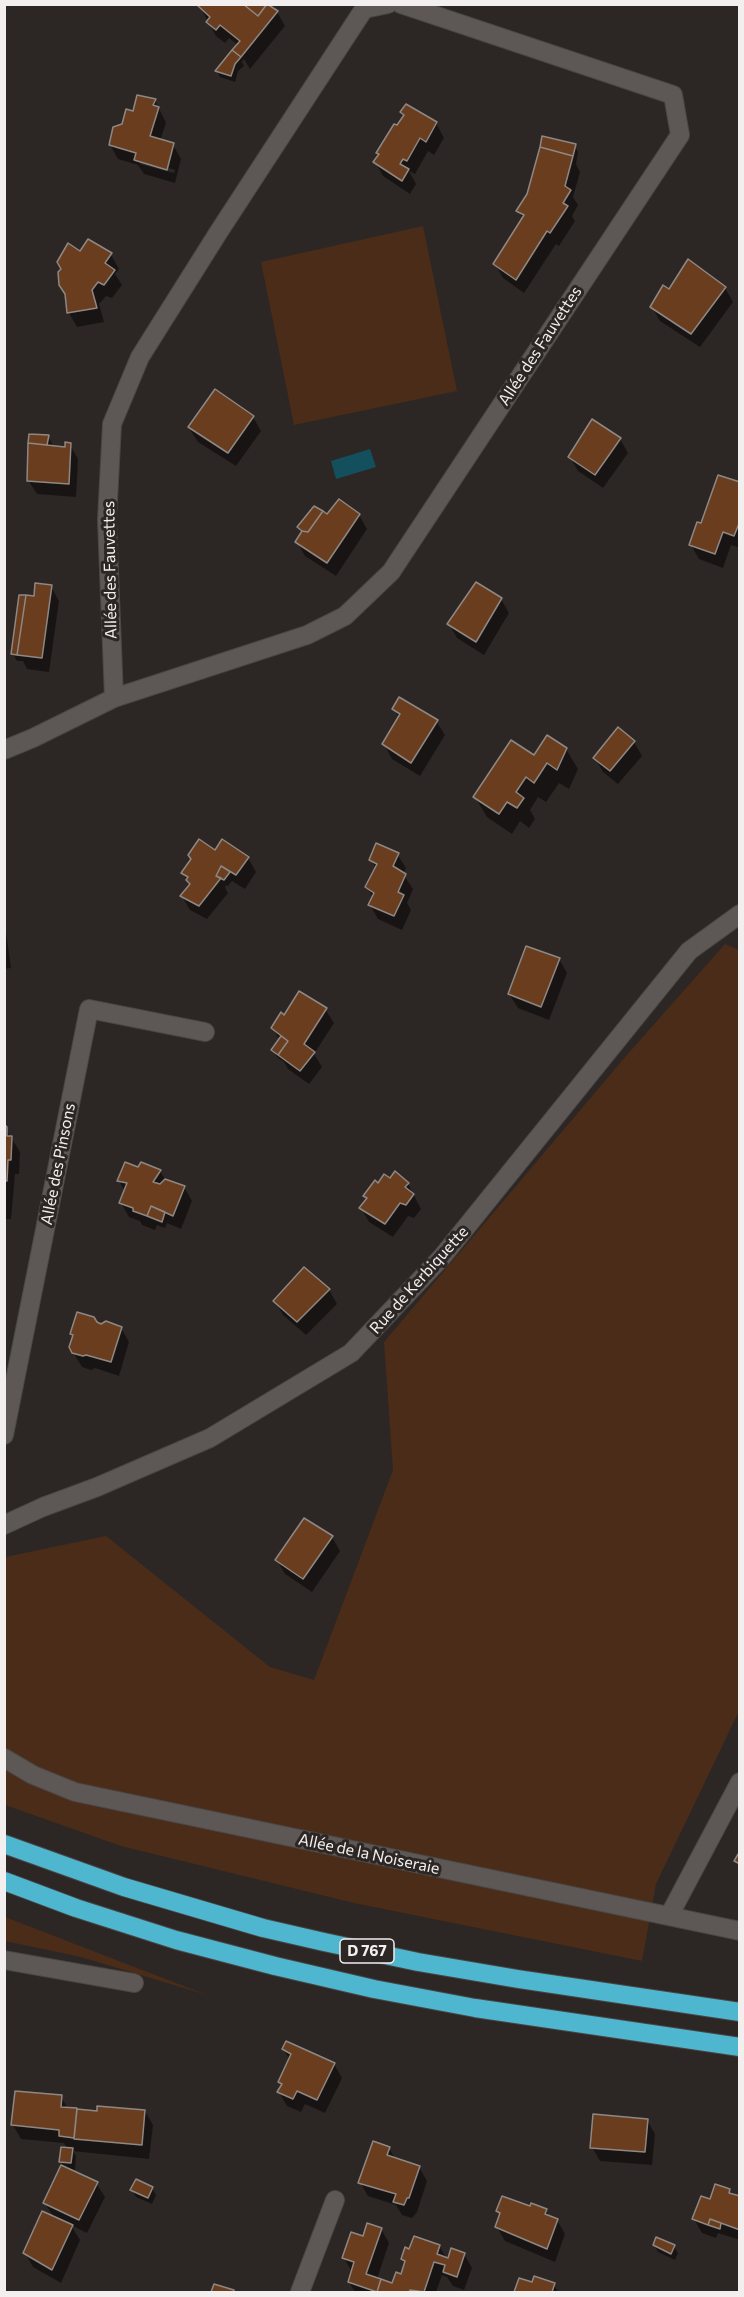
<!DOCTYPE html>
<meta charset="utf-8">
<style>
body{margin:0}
#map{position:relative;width:744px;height:2297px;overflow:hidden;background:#2c2724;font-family:Commissioner,sans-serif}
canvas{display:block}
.frame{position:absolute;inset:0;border:6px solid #f2efee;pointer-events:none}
</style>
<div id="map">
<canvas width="744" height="2297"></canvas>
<div class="frame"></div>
</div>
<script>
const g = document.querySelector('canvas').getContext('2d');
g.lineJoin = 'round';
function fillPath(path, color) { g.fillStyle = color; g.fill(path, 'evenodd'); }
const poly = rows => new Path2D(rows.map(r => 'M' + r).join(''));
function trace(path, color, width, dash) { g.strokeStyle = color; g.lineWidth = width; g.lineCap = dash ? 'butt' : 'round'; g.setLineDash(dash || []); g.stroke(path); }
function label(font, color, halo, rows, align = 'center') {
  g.font = font + ' Commissioner,sans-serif'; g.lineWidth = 6; g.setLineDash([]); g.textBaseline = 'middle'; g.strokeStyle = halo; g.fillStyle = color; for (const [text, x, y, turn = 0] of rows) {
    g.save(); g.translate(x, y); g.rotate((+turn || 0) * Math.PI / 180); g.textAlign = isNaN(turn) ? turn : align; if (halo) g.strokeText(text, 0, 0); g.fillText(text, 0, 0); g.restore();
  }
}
fillPath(poly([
 [423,226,457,391,294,425,261,262],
 [725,944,739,950,739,1711,656,1884,642,1961,354,1903,121,1846,5,1805,5,1557,106,1536,270,1667,314,1680,393,1470,384,1342,626,1056],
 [4,1917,5,1917,207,1995,81,1957,5,1941]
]), '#4a2c19');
fillPath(poly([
 [370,449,376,467,336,479,331,461]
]), '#134f5c');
fillPath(poly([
 [196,4,267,4,277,12,285,26,250,69,244,59,242,62,244,66,238,71,235,82,220,77,217,71,238,45,229,38,225,43,216,36,200,7],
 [155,100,166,123,160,141,173,145,181,159,175,183,144,174,138,165,118,159,110,145,134,113],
 [140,160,175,170,174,173,140,164],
 [402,112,436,123,444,138,434,155,428,151,415,174,409,171,416,184,410,194,383,176,375,162,379,156,378,153,405,117],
 [575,146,578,152,576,164,580,172,573,197,578,205,572,216,575,221,559,246,556,244,524,293,503,278,495,264,523,219,518,211],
 [111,255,119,269,115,274,122,285,112,298,106,296,99,304,104,322,77,327,69,313],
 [725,288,733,302,700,347,660,321,652,307,669,291],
 [253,417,261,431,236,466,198,442,189,428],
 [31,436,48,437,52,443,51,447,66,449,70,445,78,459,76,497,37,494,28,480],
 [620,439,628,453,603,488,578,471,570,457],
 [740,484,740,548,731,545,723,568,699,559,691,545,702,525],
 [359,515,367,529,336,576,305,556,297,542,302,533,299,527,328,516],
 [51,587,59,601,49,672,27,669,23,661,17,661,13,654,35,598],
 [501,599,509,613,484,655,457,638,449,624],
 [394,709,436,721,445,735,420,776,392,759,384,744,399,718],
 [634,742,642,756,618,784,603,772,595,758],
 [566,749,578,769,569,789,559,783,546,802,538,797,530,810,535,819,529,828,520,821,512,834,487,817,475,797,535,757],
 [223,841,248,858,256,872,245,889,232,881,228,886,226,885,225,888,228,893,207,919,190,910,182,896,190,886,183,873,192,860,215,853],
 [397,854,406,868,403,874,413,889,407,903,411,910,402,930,378,919,370,905,373,898,367,887,376,869,371,859],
 [4,918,11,968,4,969],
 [559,959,567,973,549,1020,518,1008,509,994],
 [325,1009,334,1023,314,1054,322,1067,309,1084,288,1069,284,1062,277,1057,273,1050,280,1041,273,1028,284,1017],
 [4,1126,20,1152,19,1174,15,1174,11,1219,4,1219],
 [139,1169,160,1171,166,1181,184,1187,192,1201,181,1229,167,1223,165,1228,157,1225,155,1230,142,1225,140,1221,129,1217,121,1203,125,1192,119,1181],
 [390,1180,408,1184,421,1209,414,1218,408,1216,393,1237,369,1222,361,1208,367,1200,365,1196,378,1185],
 [329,1290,337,1304,306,1335,283,1315,275,1301],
 [96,1324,121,1328,129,1342,119,1376,95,1368,91,1370,82,1367,73,1352,73,1337,71,1334],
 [304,1520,332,1537,340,1551,312,1592,285,1574,277,1560],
 [283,2049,334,2064,342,2078,325,2113,305,2104,301,2112,287,2106,279,2092,282,2086,279,2081,290,2060],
 [61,2097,69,2110,98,2113,145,2111,153,2125,149,2159,73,2151,76,2156,75,2170,68,2169,96,2183,105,2197,87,2233,71,2225,80,2240,61,2283,33,2267,25,2253,54,2218,45,2203,63,2165,61,2162,67,2149,64,2143,21,2139,13,2125],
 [647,2120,655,2134,652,2165,600,2161,592,2147],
 [389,2148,395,2159,419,2167,427,2181,417,2212,412,2218,402,2215,396,2205,368,2196,360,2182],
 [152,2188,156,2195,152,2204,136,2197,132,2190],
 [729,2191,732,2195,740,2198,740,2240,718,2233,716,2238,702,2233,694,2219,711,2201],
 [531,2208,546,2210,550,2218,557,2220,565,2234,555,2262,505,2241,497,2227,501,2216,498,2211],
 [381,2229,389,2243,377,2279,393,2285,401,2276,405,2264,402,2259,410,2251,439,2246,447,2259,464,2254,472,2268,464,2290,453,2286,447,2277,442,2275,436,2292,355,2292,349,2282,352,2272,344,2258,364,2238],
 [657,2239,674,2247,678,2253,675,2260,658,2252,654,2245],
 [520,2279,533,2284,554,2285,558,2292,516,2292]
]), '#0007');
const building = poly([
 [243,4,258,16,267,4,278,11,241,57,232,50,240,41,220,25,216,30,206,22,210,17,197,5,243,4],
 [243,4,267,4,258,16,243,4],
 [232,50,241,57,235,64,231,76,215,71,232,50],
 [137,95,156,99,153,105,159,107,150,136,174,143,167,170,134,160,136,153,109,145,113,127,122,124,126,109,133,111,137,95],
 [406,104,437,122,426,142,420,138,407,161,403,159,400,164,409,169,402,181,373,162,379,154,376,153,394,124,397,125,404,115,400,112,406,104],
 [542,136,576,144,573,156,540,147,542,136],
 [540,147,573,156,565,186,571,190,563,203,568,206,550,233,547,231,516,280,493,264,524,215,516,211,527,194,540,147],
 [88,239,112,253,105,263,115,270,104,285,98,282,92,290,97,308,67,313,65,294,59,285,58,272,61,269,57,262,68,243,80,251,88,239],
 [688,259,726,287,691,334,650,307,663,285,669,289,688,259],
 [215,389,254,416,228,453,188,427,215,389],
 [592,419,621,438,595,475,568,457,592,419],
 [29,434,49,435,47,445,28,443,29,434],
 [65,442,71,443,69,484,27,481,28,443,65,447,65,442],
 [718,475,740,482,740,521,734,536,723,532,715,554,689,545,697,522,701,523,718,475],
 [339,499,360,514,327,563,295,542,302,531,308,532,323,511,327,514,339,499],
 [314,506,323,511,308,532,302,531,297,527,314,506],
 [476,582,502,598,476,642,447,624,476,582],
 [35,583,52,585,42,658,17,655,26,595,34,596,35,583],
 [19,595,26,595,17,655,11,654,19,595],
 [399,697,438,720,411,763,382,744,400,714,392,709,399,697],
 [618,727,635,741,610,771,593,758,618,727],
 [547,735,567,748,557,770,547,763,534,783,526,777,516,792,524,798,517,808,507,802,499,814,473,797,511,740,534,755,547,735],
 [199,839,215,850,222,839,249,857,236,875,221,866,216,876,221,878,199,906,180,896,190,884,186,880,188,877,181,873,191,859,188,855,199,839],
 [376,843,399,853,393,866,406,874,398,892,404,895,394,916,368,905,374,893,365,887,377,864,369,860,376,843],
 [221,866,230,872,224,880,216,876,221,866],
 [526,946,560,958,541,1007,508,994,526,946],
 [299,991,327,1008,304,1044,315,1052,300,1071,278,1055,288,1041,271,1028,281,1012,284,1015,299,991],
 [281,1036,288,1041,278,1055,271,1050,281,1036],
 [4,1124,7,1127,7,1136,12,1136,11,1160,8,1160,7,1181,4,1181,4,1124],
 [125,1162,138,1167,141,1162,161,1170,153,1182,160,1184,165,1179,185,1186,173,1216,151,1206,147,1216,133,1211,133,1208,119,1203,127,1183,117,1181,125,1162],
 [395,1171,409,1183,405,1187,414,1194,406,1205,400,1203,385,1224,359,1208,367,1198,363,1196,375,1180,378,1183,384,1174,390,1178,395,1171],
 [151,1206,165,1212,162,1222,147,1216,151,1206],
 [304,1267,330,1289,297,1322,273,1301,304,1267],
 [77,1312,94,1317,97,1322,101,1324,106,1321,122,1327,111,1362,86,1355,83,1356,72,1353,69,1347,73,1335,70,1334,77,1312],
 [304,1518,333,1536,303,1579,275,1560,304,1518],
 [740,1851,740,1864,734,1861,740,1851],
 [286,2041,335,2063,317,2100,297,2091,293,2099,277,2092,282,2084,278,2082,291,2054,282,2049,286,2041],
 [15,2091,62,2095,61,2107,77,2108,74,2138,59,2136,59,2130,11,2125,15,2091],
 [97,2106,145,2110,142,2145,74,2139,77,2109,97,2111,97,2106],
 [593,2114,648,2119,645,2152,590,2148,593,2114],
 [373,2141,390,2147,387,2155,420,2166,409,2198,407,2198,404,2205,393,2202,396,2194,358,2183,373,2141],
 [61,2147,73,2148,71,2163,59,2162,61,2147],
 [61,2165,98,2182,79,2220,43,2203,61,2165],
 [136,2179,153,2187,148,2198,130,2190,136,2179],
 [715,2184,730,2189,729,2193,740,2196,740,2230,710,2219,708,2225,692,2219,701,2196,710,2199,715,2184],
 [502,2196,530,2206,531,2203,547,2209,545,2214,558,2219,547,2249,495,2227,500,2213,496,2211,502,2196],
 [42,2211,73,2225,52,2270,23,2253,42,2211],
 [710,2219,721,2223,720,2229,708,2225,710,2219],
 [367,2223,382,2228,366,2274,381,2279,377,2292,348,2282,354,2262,342,2258,351,2232,363,2236,367,2223],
 [414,2236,440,2245,437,2254,448,2258,451,2248,465,2253,457,2277,443,2272,445,2265,434,2262,424,2292,410,2290,409,2292,377,2292,381,2279,392,2283,396,2272,401,2274,405,2261,401,2259,405,2247,409,2249,414,2236],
 [656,2237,675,2245,671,2254,653,2245,656,2237],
 [534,2276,555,2283,552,2292,514,2292,519,2278,532,2282,534,2276],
 [214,2284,234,2290,234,2292,211,2292,214,2284]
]);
fillPath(building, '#6a3d1e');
trace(building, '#8e8885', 1.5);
const minor = poly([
 [114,698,107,520,112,424,140,357,218,233,364,9,388,4],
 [4,750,33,738,114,698,307,635,345,616,391,572,680,135,673,95,401,4],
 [4,1435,89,1009,205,1032],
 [4,1525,43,1507,97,1487,210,1438,351,1353,442,1257,689,951,740,914],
 [4,1758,33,1775,75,1792,740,1931],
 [669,1916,740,1782],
 [4,1960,134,1983],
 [300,2292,335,2200]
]);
const highway = poly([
 [4,1844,124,1887,263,1928,324,1942,418,1962,518,1979,740,2012],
 [4,1881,76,1908,176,1940,275,1966,374,1989,475,2008,740,2047]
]);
trace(minor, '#494644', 20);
trace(highway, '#494644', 20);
trace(minor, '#5d5855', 18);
trace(highway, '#4eb6cf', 18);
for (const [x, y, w] of [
 [367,1951,54]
]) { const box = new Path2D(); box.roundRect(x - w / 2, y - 12, w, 24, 4.5); g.fillStyle = '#2c2724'; g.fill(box); trace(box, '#f2efee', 1.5); }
label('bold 15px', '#f2efee', null, [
 ["D 767",367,1951]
]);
label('16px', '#f2efee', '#2c2724', [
 ["Allée des Fauvettes",540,346,-57],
 ["Allée des Fauvettes",110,570,-91],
 ["Allée des Pinsons",58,1164,-79],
 ["Rue de Kerbiquette",419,1280,-48],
 ["Allée de la Noiseraie",369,1854,12]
]);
</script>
